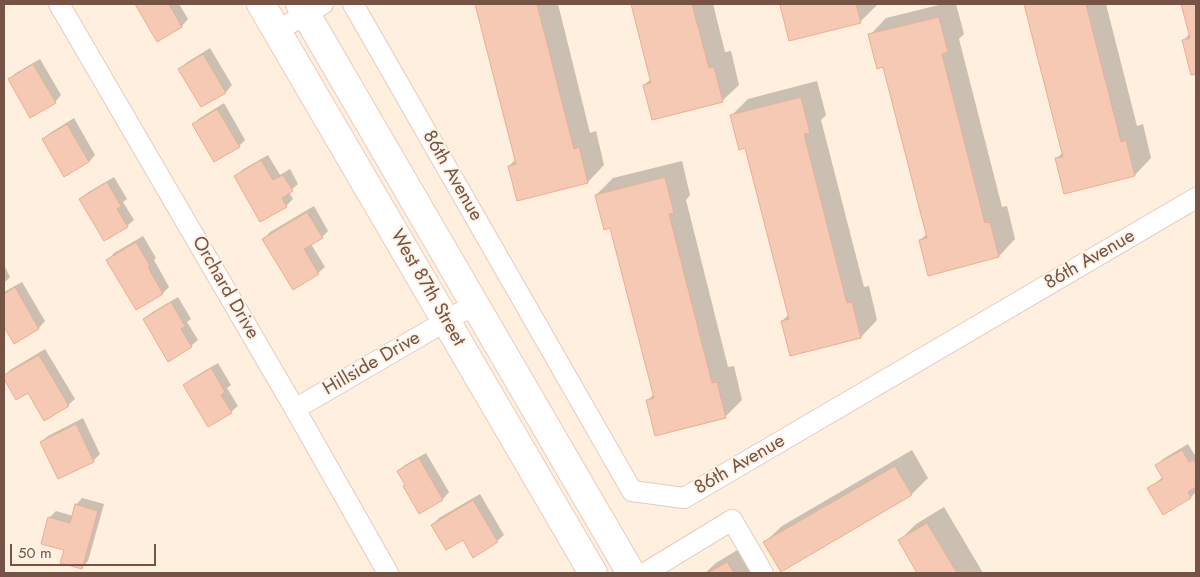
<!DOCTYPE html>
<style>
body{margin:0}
#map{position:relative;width:1200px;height:577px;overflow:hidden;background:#feefde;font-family:Jost,sans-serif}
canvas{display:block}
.frame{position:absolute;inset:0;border:5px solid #755345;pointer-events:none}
.scale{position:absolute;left:10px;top:544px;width:146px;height:22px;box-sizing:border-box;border:2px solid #755345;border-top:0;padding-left:6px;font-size:15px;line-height:18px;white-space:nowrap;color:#755345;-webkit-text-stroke:4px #fff3e6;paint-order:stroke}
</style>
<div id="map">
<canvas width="1200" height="577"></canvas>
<div class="frame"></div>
<div class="scale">50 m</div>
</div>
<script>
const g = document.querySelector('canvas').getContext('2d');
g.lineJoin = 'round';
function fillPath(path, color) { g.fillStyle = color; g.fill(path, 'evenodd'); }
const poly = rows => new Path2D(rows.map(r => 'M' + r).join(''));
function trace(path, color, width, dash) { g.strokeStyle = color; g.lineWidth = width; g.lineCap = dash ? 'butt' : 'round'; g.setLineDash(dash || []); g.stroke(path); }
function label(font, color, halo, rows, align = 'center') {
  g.font = font + ' Jost,sans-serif'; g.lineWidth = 4; g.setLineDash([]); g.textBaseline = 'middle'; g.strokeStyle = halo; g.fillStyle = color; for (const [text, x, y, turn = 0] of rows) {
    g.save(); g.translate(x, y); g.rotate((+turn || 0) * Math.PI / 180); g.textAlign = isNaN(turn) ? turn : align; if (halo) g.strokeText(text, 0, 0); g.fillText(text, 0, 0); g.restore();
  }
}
fillPath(poly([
 [136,4,179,4,188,19,182,26,157,40],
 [476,4,558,4,590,133,596,131,604,165,588,182,509,166,516,159],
 [632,4,713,4,725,52,731,51,739,85,722,101,644,85,651,79],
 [784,4,877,4,877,5,860,22,782,6],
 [943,4,956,4,964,34,959,39,1002,207,1007,206,1015,239,999,256,920,240,927,234,884,66,870,35,886,18],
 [1025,4,1106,4,1137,126,1143,124,1151,158,1135,175,1056,159,1063,152],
 [1183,4,1196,4,1196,73,1192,74,1184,40,1190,33],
 [210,48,232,85,226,92,202,106,180,69,186,63],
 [40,59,61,95,55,102,9,79,16,73],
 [817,81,826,115,821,120,864,287,869,286,877,320,861,337,791,355,782,321,789,314,746,147,732,115,748,99],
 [224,103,245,140,239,146,193,124,200,118],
 [74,118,95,155,89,162,43,139,50,133],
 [268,155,280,175,290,169,298,184,289,192,293,199,286,206,235,177,242,170],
 [682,161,690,195,686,200,728,367,734,366,742,400,725,417,647,401,654,394,611,226,596,195,613,178],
 [114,177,127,199,123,202,134,220,127,226,80,199,87,193],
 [314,206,328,231,322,237,311,244,325,267,318,273,264,239,270,232],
 [143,236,156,258,154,260,169,287,163,293,137,308,108,260,114,253],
 [4,265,10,277,4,283],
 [22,282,45,321,39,328,14,342,4,324,4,292],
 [178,297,191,319,187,322,198,340,191,346,144,319,151,313],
 [45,349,75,399,68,405,29,391,16,399,4,376,10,370],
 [218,363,231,385,227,388,238,406,231,412,184,385,191,379],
 [83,418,100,454,93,461,59,478,41,442,48,436],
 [1188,444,1196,457,1196,486,1195,487,1196,492,1191,497,1164,513,1149,488,1163,477,1157,466,1163,459],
 [912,450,928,478,912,494,765,542,782,526],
 [426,453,449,492,443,499,420,512,398,471,405,465],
 [480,494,504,535,497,541,463,539,432,525,439,518],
 [82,498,104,504,88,561,82,568,49,518,56,511,73,516,76,505],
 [944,507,983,573,918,573,899,541,916,524],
 [744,546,760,573,705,573,716,563]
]), '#0003');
const building = poly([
 [135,4,169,4,182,27,157,42,135,4],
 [475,4,537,4,574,149,579,147,588,183,517,201,508,166,516,164,475,4],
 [631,4,692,4,709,68,714,67,723,102,652,120,643,85,651,83,631,4],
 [787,4,856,4,861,23,789,41,780,5,787,4],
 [1024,4,1086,4,1121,142,1126,140,1135,176,1064,194,1055,158,1063,157,1024,4],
 [1181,4,1196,4,1196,74,1191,75,1182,40,1190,38,1181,4],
 [939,17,948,52,942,54,985,223,990,222,999,257,928,276,919,240,927,238,883,67,877,69,868,34,939,17],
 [203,54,226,93,201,107,178,69,203,54],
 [33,64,56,103,30,118,8,79,33,64],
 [801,97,810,133,804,134,847,303,852,302,861,338,790,356,781,321,789,319,745,148,739,150,730,115,801,97],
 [217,109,240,147,214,162,192,124,217,109],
 [67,124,89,162,64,177,42,139,67,124],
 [261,160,273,180,283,175,293,191,282,198,287,207,260,222,234,176,261,160],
 [665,177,674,213,669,214,712,383,717,382,726,418,655,436,646,400,654,398,610,228,604,230,595,195,665,177],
 [107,182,121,206,117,209,128,227,104,241,79,199,107,182],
 [307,212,323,238,304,249,319,274,293,290,262,239,307,212],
 [136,242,150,266,148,267,163,294,136,310,106,260,136,242],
 [15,287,39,329,14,344,4,327,4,294,15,287],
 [171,302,185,326,181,329,192,347,168,362,143,319,171,302],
 [39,355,69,406,44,421,28,393,16,400,4,379,4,375,39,355],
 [211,368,225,392,221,395,232,413,208,427,183,385,211,368],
 [76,424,94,462,58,479,40,442,76,424],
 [1182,450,1189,462,1194,460,1196,465,1196,487,1188,492,1191,498,1163,515,1147,488,1163,479,1155,465,1182,450],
 [419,458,443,500,419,514,403,486,405,485,397,471,419,458],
 [895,466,912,495,781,572,763,542,895,466],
 [473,500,498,542,473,558,463,540,446,550,431,525,473,500],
 [75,504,98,511,82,569,60,563,64,550,41,544,48,517,70,523,75,504],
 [927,523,957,573,917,573,898,540,927,523],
 [727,562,734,573,708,573,727,562]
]);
fillPath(building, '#f5c9b4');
trace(building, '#e8ae94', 1);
const street = poly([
 [59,4,295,409,388,573],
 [353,4,632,491,684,498,1196,198],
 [277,31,323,4],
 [295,409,475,304],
 [645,573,732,520,763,573]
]);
const secondary = poly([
 [261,4,593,573],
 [300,4,631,573]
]);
trace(street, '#e4ccbd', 22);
trace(secondary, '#e9cdba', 30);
trace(street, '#fff', 20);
trace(secondary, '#fff', 28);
label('19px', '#755345', '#fff3e6', [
 ["86th Avenue",452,176,60],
 ["86th Avenue",1090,260,-30],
 ["Orchard Drive",225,288,60],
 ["West 87th Street",427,288,60],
 ["Hillside Drive",372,364,-30],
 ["86th Avenue",740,465,-30]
]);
</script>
